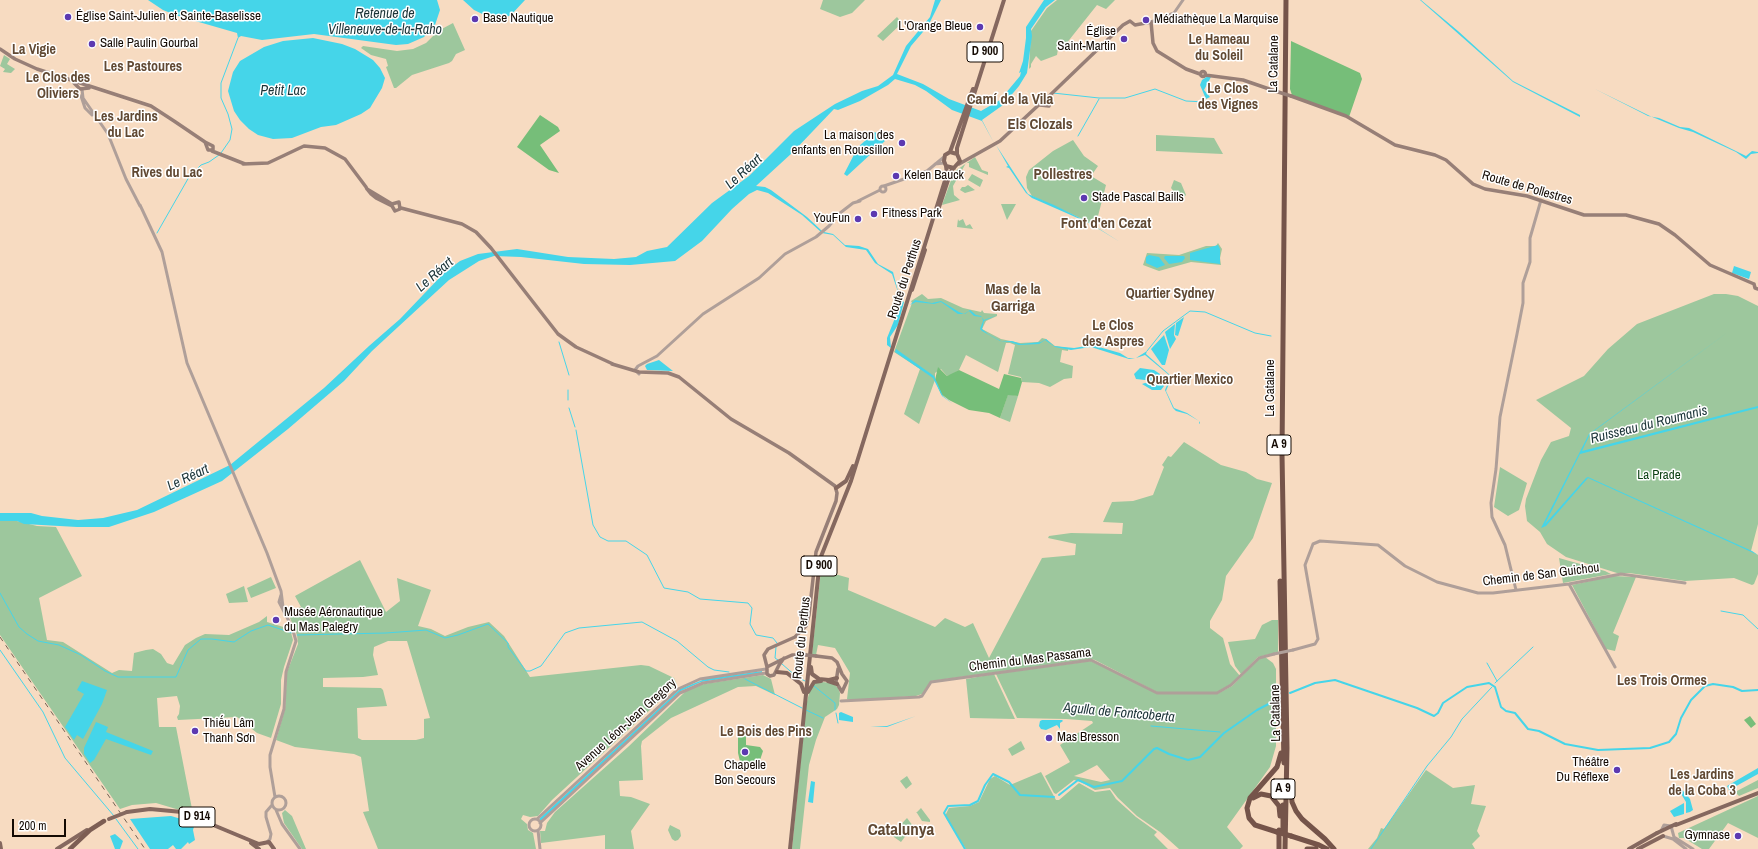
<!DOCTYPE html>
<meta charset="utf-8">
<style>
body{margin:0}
#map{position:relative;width:1758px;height:849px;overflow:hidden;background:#f7dbc1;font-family:"Archivo Narrow",sans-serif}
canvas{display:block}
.scale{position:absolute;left:12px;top:819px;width:54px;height:18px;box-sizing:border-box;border:2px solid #140a03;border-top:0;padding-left:5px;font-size:12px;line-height:14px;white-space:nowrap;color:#140a03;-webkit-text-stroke:3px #fff;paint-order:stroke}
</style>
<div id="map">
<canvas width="1758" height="849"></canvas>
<div class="scale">200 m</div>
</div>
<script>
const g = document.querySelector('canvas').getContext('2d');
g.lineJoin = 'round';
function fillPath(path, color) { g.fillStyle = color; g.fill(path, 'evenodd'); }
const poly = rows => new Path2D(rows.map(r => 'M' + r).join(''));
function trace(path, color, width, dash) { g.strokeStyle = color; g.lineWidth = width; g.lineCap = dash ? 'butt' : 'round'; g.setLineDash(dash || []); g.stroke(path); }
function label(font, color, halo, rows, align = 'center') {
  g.font = font + ' "Archivo Narrow",sans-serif'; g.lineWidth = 3; g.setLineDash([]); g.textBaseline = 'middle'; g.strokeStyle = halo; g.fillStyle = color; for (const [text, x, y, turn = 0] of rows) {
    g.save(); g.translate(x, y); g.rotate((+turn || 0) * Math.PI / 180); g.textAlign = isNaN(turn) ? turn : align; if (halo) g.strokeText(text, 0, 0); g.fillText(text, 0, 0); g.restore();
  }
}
fillPath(poly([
 [823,0,865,0,852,13,840,17,820,9],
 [1057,0,1115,0,1106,9,1097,5,1062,49,1060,47,1058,49,1057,55,1041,61,1036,56,1031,64,1031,67,1029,69,1031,31,1047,8],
 [897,17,902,23,883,41,877,36],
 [453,23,465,50,456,54,452,61,449,63,412,75,396,88,394,88,386,67,388,66,386,59,371,55,361,48,363,46,397,51,413,49,426,43,438,31],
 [4,55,10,59,7,64,15,69,11,73,3,72,5,69,0,66],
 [1156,135,1214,138,1223,154,1156,151],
 [1073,140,1084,156,1098,166,1091,176,1106,185,1098,216,1091,223,1032,196,1027,188,1026,177,1029,170,1053,151],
 [975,157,982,170,988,172,988,175,969,167,969,163,966,163,953,186,954,195,960,200,942,205,954,172],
 [972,174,983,180,980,187,968,180],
 [1174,180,1181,183,1186,195,1181,200,1171,188],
 [968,185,975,190,965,193,960,190,962,187,965,187],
 [1001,204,1016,204,1007,220],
 [958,219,959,221,963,219,966,226,970,224,973,229,957,227],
 [1218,243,1222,249,1220,258,1221,265,1191,262,1159,271,1143,265,1147,253,1179,255,1206,246,1216,246],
 [922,294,928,299,941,298,963,308,981,312,982,310,984,313,997,314,997,316,986,321,982,329,1001,339,1020,343,1038,342,1042,338,1046,339,1055,346,1068,348,1068,351,1062,350,1060,362,1073,366,1072,378,1064,379,1050,387,1039,383,1022,382,1021,377,1008,374,1015,345,1010,343,1006,343,998,372,966,355,959,370,951,375,947,376,941,369,935,373,935,380,919,424,904,414,920,369,894,352,912,303,911,301],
 [1714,294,1726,294,1738,296,1758,306,1758,524,1751,551,1758,555,1758,574,1754,584,1752,585,1734,578,1685,581,1629,573,1617,573,1566,557,1547,544,1540,532,1527,521,1525,506,1526,499,1541,460,1551,442,1569,436,1571,428,1536,400,1584,376,1608,349,1637,324],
 [1008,394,1018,396,1010,422,1000,418],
 [1184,442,1221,465,1246,472,1257,479,1272,483,1253,538,1226,576,1222,600,1210,621,1210,628,1223,638,1230,664,1240,676,1231,684,1217,692,1157,692,1095,660,1091,659,931,681,922,694,916,696,851,700,847,699,850,673,835,648,818,645,816,655,812,654,821,570,849,578,848,590,935,627,945,618,965,627,973,623,989,658,1042,558,1075,555,1076,544,1048,538,1049,536,1071,533,1122,534,1123,523,1103,522,1112,502,1133,501,1153,495,1164,467,1162,465,1168,456,1171,457],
 [1500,467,1527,483,1519,510,1508,516,1494,507],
 [0,521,17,521,37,526,56,527,82,576,39,598,47,640,63,642,112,673,119,670,132,671,134,653,146,650,153,649,161,654,167,663,173,665,185,645,196,638,205,634,229,635,259,622,267,616,267,622,290,629,293,640,284,667,281,680,281,704,271,738,257,733,237,717,178,720,177,717,179,714,180,706,177,696,157,698,159,727,176,727,193,814,156,803,132,805,120,809,0,635],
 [1559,558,1605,571,1611,574,1563,583],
 [360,560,386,612,400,601,397,578,431,590,418,626,431,629,445,636,468,627,489,622,504,636,530,677,641,665,649,666,674,678,677,685,552,800,538,816,530,817,523,815,521,819,527,824,528,830,533,833,536,849,378,849,363,812,369,811,361,757,354,754,295,747,276,740,285,709,287,672,298,644,297,635,288,613,301,607,295,596],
 [388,641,407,641,430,718,424,719,424,738,416,740,362,740,358,738,357,708,387,706,383,690,381,688,323,687,323,678,363,677,378,675,373,655,374,647],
 [1613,576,1636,577,1613,633,1619,636,1615,651,1606,649,1572,585],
 [271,577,276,588,251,598,247,588],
 [244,586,248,602,229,603,226,594],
 [1272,620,1278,620,1278,652,1258,657,1241,674,1235,666,1228,642,1255,639,1262,625],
 [1265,657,1273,663,1276,669,1276,746,1270,767,1227,827,1243,846,1240,849,1179,849,1160,832,1137,816,1118,798,1110,788,1095,790,1081,782,1074,780,1056,794,1054,793,1045,776,1070,762,1060,745,1093,723,1092,721,1066,719,1017,718,996,674,1091,661,1157,693,1217,694,1232,686,1259,659],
 [1097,765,1110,780,1101,782,1074,776,1082,773],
 [994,674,1015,719,970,718,966,679],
 [763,675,771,679,775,695,756,686,738,687,671,718,642,741,641,746,643,780,619,781,620,796,631,797,650,804,631,831,634,849,605,849,605,835,541,843,540,831,545,831,547,823,555,812,628,747,686,691,704,684],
 [822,682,833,683,838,688,840,693,839,705,837,709,825,717,816,740,809,765,800,849,792,849,806,706,810,689,815,683],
 [1021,741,1025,749,1012,756,1008,749],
 [1426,770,1453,788,1475,785,1471,804,1486,806,1477,831,1480,836,1472,844,1475,849,1368,849,1377,838,1381,828,1384,829],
 [1041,772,1056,800,1059,800,1079,783,1095,792,1110,790,1116,799,1136,817,1157,832,1154,835,1168,849,966,849,946,818,946,814,949,808,970,806,979,802,990,779,995,776,1010,785],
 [907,776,912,784,906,789,900,781],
 [1758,780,1758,788,1739,796,1735,792],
 [1758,796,1758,838,1728,823,1709,849,1702,849,1684,838,1679,838,1678,833],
 [921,808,930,820,930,822,922,821,917,813,916,813],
 [285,810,292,816,306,849,302,849,284,823,282,813],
 [907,818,913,826,901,842,891,835],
 [670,825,680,830,681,836,678,840,675,841,672,839,668,830]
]), '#9dc79d');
fillPath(poly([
 [1291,41,1360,73,1362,79,1349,117,1292,95,1290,89],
 [540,115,558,127,560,131,540,145,559,173,549,170,517,147],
 [938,367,947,376,959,370,999,389,1004,374,1021,378,1022,382,1018,396,1008,395,1000,418,989,413,969,410,949,400,941,394,935,380],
 [1750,716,1756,724,1751,728,1744,720],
 [738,735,746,736,746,745,760,747,763,751,760,760,746,764,742,770,738,753]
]), '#76be79');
fillPath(poly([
 [148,0,437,0,440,10,435,25,424,37,408,44,396,45,314,34,262,40,241,36,238,38,237,33,178,16,163,10],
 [463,0,525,0,511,15,500,20,495,20,474,10],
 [935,0,941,0,928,26,911,46,897,74,923,84,949,99,981,111,1000,100,1020,76,1021,72,1019,73,1023,61,1026,38,1026,27,1044,0,1055,0,1046,7,1031,29,1032,36,1027,73,1019,86,1003,105,982,120,994,143,982,121,952,110,926,91,915,85,895,79,888,85,860,101,838,110,834,109,792,153,756,186,765,187,771,190,807,217,822,231,821,232,802,215,768,193,757,190,749,194,732,209,702,241,675,261,630,265,584,264,521,257,494,256,479,261,449,280,372,351,344,381,288,429,222,481,154,512,109,527,77,527,24,524,17,521,0,521,0,513,31,513,42,516,78,520,103,518,137,510,230,465,324,388,369,346,400,319,444,273,460,261,478,254,517,249,568,257,614,259,636,257,647,251,667,247,712,203,749,176,794,131,835,104,862,91,878,86,893,75,906,46,930,17],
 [1420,0,1421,0,1458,31,1513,81,1580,115,1580,117,1513,82],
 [313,38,342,44,355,49,373,60,380,68,385,78,382,88,370,108,361,114,336,125,321,127,292,138,273,139,258,135,249,129,240,120,234,111,228,91,233,72,240,61,264,47,283,41],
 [1208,76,1211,77,1204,90,1210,97,1206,99,1200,85,1202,80],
 [1595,89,1648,116,1659,118,1680,127,1689,128,1746,156,1752,151,1758,152,1758,153,1751,154,1746,159,1736,152,1693,132,1679,128,1650,116],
 [875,132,885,141,847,176,844,174,858,147],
 [996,145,1028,194,1054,205,1090,223,1120,242,1089,223,1032,198,1026,193,1009,168,1006,167,1008,166],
 [824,232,833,234,845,245,859,246,868,249,878,264,893,272,900,299,904,302,898,325,890,337,891,348,887,345,887,338,899,308,897,289,892,274,875,263,866,250,846,247,833,235,822,233],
 [1218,245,1220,249,1220,264,1190,260,1190,253],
 [1149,255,1159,257,1165,265,1157,268,1146,263,1146,257],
 [1165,256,1184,256,1185,258,1182,262,1169,264,1164,258],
 [1734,266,1751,272,1749,279,1732,273],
 [915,300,932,303,941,301,959,312,964,314,970,310,976,315,981,316,984,320,997,315,984,321,982,329,988,334,1001,341,1012,341,1021,344,1041,342,1046,339,1054,346,1074,348,1092,345,1120,353,1128,358,1135,358,1129,359,1091,347,1071,350,1055,347,1045,340,1039,344,1019,345,1010,342,1000,341,982,331,980,329,983,321,982,317,974,316,969,311,965,314,958,314,941,302,934,304,916,302,910,305],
 [1184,317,1178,336,1175,335,1176,323],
 [1175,324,1174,335,1176,339,1170,349,1165,332],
 [1728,332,1590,434,1582,451,1742,410,1758,406,1758,408,1580,454,1545,524,1586,478,1588,477,1752,551,1758,555,1588,478,1546,526,1541,528,1589,434],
 [1164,335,1169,350,1165,365,1162,365,1151,349],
 [896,349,934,376,943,396,953,404,942,396,933,378,895,352],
 [1147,351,1146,354,1170,375,1171,379,1166,391,1174,408,1187,413,1199,421,1200,423,1199,424,1199,421,1187,414,1176,411,1173,408,1165,390,1170,378,1169,375,1145,355,1136,358],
 [659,360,673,371,647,370,645,366,647,364],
 [1140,368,1154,370,1160,374,1163,382,1136,379,1134,374],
 [1145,383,1163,385,1164,386,1161,390,1152,390,1142,384],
 [762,671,762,673,701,682,681,691,541,821,539,819,680,689,705,679],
 [82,681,107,690,102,704,83,739,77,735,74,740,65,727,84,694,77,690],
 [841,712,853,717,853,722,839,720,839,713],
 [916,716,887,727,870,727,837,723,870,727,887,726,916,716,1060,718,1151,726,1060,718],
 [1042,720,1062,720,1063,721,1060,723,1060,729,1057,725,1046,730,1041,729,1039,726,1040,721],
 [96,722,108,727,106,732,153,751,151,755,106,739,94,760,90,763,84,754,84,748],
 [1758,768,1758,774,1729,790,1727,786],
 [811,781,815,782,813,803,808,802],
 [1678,785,1690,799,1693,810,1690,812,1686,813,1686,802,1677,787],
 [1684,803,1684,814,1674,817,1670,811],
 [171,816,195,823,193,830,195,840,189,844,188,842,181,849,176,849,173,845,168,849,150,849,130,819],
 [115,834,123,841,120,849,115,849,110,836]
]), '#45d5e9');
trace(poly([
 [1053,93,1099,98,1125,98,1155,89,1186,101,1205,102],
 [1078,136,1099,99],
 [221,153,230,140,232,129,228,114,221,98,221,83,238,38],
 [157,233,189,177,201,165,209,162,219,155],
 [559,342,569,375],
 [1147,351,1163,331,1190,311,1205,312,1255,333,1271,336],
 [568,400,568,390],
 [569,408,575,427],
 [576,430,593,525,600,537,608,541,626,541,647,555,664,588,688,592,700,599,748,603,752,608,750,624,756,635,773,638,777,643],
 [0,593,19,627,27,634,38,641,59,645,81,655,105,671,118,677,176,677,188,650,201,639,212,639,234,642,251,631,268,625,292,633],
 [1721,611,1743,615,1758,629],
 [297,635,386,633,426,630,445,638,458,635,488,624,508,643,508,647,526,671,530,671,541,666,565,633,579,628,642,622,677,641,708,667,714,670,729,672],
 [776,647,775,658,778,660],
 [0,650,43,712,65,758,114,816],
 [1487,663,1497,681],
 [782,664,797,677,805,681],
 [745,679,802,708],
 [1495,683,1533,647],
 [814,686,835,703,835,710],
 [806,710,823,718],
 [836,713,838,723],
 [1151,726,1220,732],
 [116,819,138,849],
 [1371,849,1427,766,1451,737,1462,719,1492,687]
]), '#45d5e9', 1);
trace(poly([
 [1290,693,1315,683,1335,680,1417,708,1434,716,1438,713,1443,703,1467,687,1489,683,1495,687,1501,707,1506,711,1515,713,1528,729,1539,731,1565,744,1598,750,1650,748,1669,742,1676,734,1681,718,1691,700,1705,686,1713,684,1733,687,1742,691,1758,690],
 [1059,795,1078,780,1094,787,1122,781,1154,749,1157,748,1169,754,1188,760,1200,757,1224,733,1257,710,1280,698],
 [965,849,944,813,948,806,970,805,978,801,985,785,993,774,1009,782,1020,795,1054,797]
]), '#45d5e9', 2);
trace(poly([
 [1151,22,1174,13,1183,0],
 [82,89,83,98,108,134,126,179,140,206],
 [81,96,85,108,92,115],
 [935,164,944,163],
 '880 189a3 3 0 1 1 6 0a3 3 0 1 1-6 0Z',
 [884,186,927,171,944,157],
 [858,201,880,190],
 [140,205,162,252,187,363,267,553,281,591,283,607],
 [639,374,635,370,638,366,657,356,703,314,759,278,785,254,816,237,829,226,840,213,853,203,860,201],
 [1569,584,1615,667],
 [1516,590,1505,545,1492,517,1491,503,1496,469,1500,417,1517,334,1523,303,1523,283,1530,262,1530,238,1541,200],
 [1293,650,1315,644,1318,639,1305,565,1313,544,1320,541,1378,545,1405,566,1437,582,1478,593,1493,593,1569,584,1621,574,1685,583],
 [841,701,919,697,922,696,931,682,1091,660,1157,693,1217,693,1231,685,1259,658,1274,654],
 '272 803a7 7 0 1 1 14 0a7 7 0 1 1-14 0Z',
 [275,797,270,767,270,755,284,709,286,672,296,641,292,627,279,602,281,595],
 [276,810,282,824,300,849],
 [537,819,678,689,700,679,766,669],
 '529 825a6 6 0 1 1 12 0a6 6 0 1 1-12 0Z',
 [540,823,680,693,703,683,766,673],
 [538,830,540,849],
 [1661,831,1664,825,1671,826,1674,837,1693,849],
 [1663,836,1673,839,1686,849],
 [267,842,270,839,271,834,266,817,266,812,272,805]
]), '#af9f99', 3);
trace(poly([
 [0,49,15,59,37,69,151,106,174,121],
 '1200.5 74a2.5 2.5 0 1 1 5 0a2.5 2.5 0 1 1-5 0Z',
 [1205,75,1243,80,1275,91],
 [74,83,80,89,89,88],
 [1291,96,1346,116,1395,145,1435,155,1446,160,1473,184,1485,189,1527,196,1584,215,1626,215,1659,224,1675,235,1710,265,1754,284],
 [1046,99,1123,25,1130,21,1135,25,1151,22,1153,43,1157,51,1186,69,1200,74],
 [1040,105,1049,106,1050,103,1049,100],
 [174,121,205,142,213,146,213,150,208,150,205,142],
 [212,151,245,164],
 [243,164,268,163,304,146,325,148,345,159,366,187,367,189,371,194,376,198,392,206,395,211,400,209,399,202,392,204,367,189],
 [959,164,1000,141,1044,100,1049,100],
 [401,208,462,224,476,232,491,248,558,334,576,347,613,364],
 [1754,284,1755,288,1758,289],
 [612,364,639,372,668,373,679,377,731,419,789,453,835,486,837,493,836,501,816,552,809,615,806,626,795,637,768,649,764,655,767,667],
 [816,656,832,658,837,662,842,674,847,681,842,692],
 [784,658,779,665,774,675,770,676,767,674,767,667,783,659,792,655,806,655],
 [838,669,836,682,842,692]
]), '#977f77', 3.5);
trace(poly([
 [950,152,973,89],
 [957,154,957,148,1004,0],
 [938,210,951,171,960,161,957,154,950,152,945,155,944,161,946,166,954,168],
 [912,290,925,250],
 [836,488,846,481,853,466],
 [811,667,812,674,819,679,829,680,837,678],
 [777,672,787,673,801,684,804,692],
 [828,681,837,684],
 [808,692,814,682,821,681],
 [127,812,150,809,182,812,254,842,259,844,269,842,274,849],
 [1676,825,1758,793],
 [0,843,1,849],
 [251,843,259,849],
 [57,849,87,830],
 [790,849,820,559,851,481,947,174,946,166],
 [1629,849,1657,833],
 [1638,849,1663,836]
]), '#85685f', 4);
trace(poly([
 [70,849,90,830,104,821]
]), '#7d5e54', 4.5);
trace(poly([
 [1280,581,1284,763],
 [1290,781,1292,802,1296,811,1302,819,1325,839,1334,849],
 [1253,798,1261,794,1271,796,1279,806,1280,816],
 [1283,829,1283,805],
 [1277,832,1255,825,1249,818,1247,808,1250,798,1277,767,1281,753],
 [1291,836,1319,845,1327,849],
 [1279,849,1279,830],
 [1285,849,1287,748,1282,454,1286,0],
 [1307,849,1316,849]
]), '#75544a', 5);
trace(poly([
 [0,637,145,849]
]), '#746253', 1, [5, 5]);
trace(poly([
 [1274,654,1293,650]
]), '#af9f99', 3);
trace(poly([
 [1275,91,1291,96],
 [806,655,816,656]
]), '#977f77', 3.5);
trace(poly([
 [109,819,127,812],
 [1657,833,1676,824]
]), '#85685f', 4);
trace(poly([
 [1277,832,1291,836]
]), '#75544a', 5);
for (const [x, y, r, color] of [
 [68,17,4,"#5c39b1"],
 [475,19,4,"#5c39b1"],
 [1146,20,4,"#5c39b1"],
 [980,27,4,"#5c39b1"],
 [1124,39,4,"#5c39b1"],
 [92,44,4,"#5c39b1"],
 [902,143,4,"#5c39b1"],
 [896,176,4,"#5c39b1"],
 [1084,198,4,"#5c39b1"],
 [874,214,4,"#5c39b1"],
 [858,219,4,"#5c39b1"],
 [276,620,4,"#5c39b1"],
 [195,731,4,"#5c39b1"],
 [1049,738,4,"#5c39b1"],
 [745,752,4,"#5c39b1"],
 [1617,770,4,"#5c39b1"],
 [1738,836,4,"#5c39b1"]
]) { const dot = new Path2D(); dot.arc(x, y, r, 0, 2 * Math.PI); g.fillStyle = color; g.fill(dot); trace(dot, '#fff', 1.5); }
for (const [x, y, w] of [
 [985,52,36],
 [1279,445,24],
 [819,566,36],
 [1283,789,24],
 [197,817,36]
]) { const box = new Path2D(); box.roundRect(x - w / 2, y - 10, w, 20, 3); g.fillStyle = '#fff'; g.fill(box); trace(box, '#140a03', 1); }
label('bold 12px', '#140a03', null, [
 ["D 900",985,52],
 ["A 9",1279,445],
 ["D 900",819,566],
 ["A 9",1283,789],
 ["D 914",197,817]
]);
label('13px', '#140a03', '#fff', [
 ["Église Saint-Julien et Sainte-Baselisse",76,17],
 ["Base Nautique",483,19],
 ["Médiathèque La Marquise",1154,20],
 ["L'Orange Bleue",972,27,"right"],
 ["Église",1116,32,"right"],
 ["Saint-Martin",1116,47,"right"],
 ["Salle Paulin Gourbal",100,44],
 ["La maison des",894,136,"right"],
 ["enfants en Roussillon",894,151,"right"],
 ["Kelen Bauck",904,176],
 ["Stade Pascal Baills",1092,198],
 ["Fitness Park",882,214],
 ["YouFun",850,219,"right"],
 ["Musée Aéronautique",284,613],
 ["du Mas Palegry",284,628],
 ["Thiếu Lâm",203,724],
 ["Thanh Sơn",203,739],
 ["Mas Bresson",1057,738],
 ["Théâtre",1609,763,"right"],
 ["Du Réflexe",1609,778,"right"],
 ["Chapelle",745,766,"center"],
 ["Bon Secours",745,781,"center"],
 ["Gymnase",1730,836,"right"]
], 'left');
label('13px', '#140a03', '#fff', [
 ["La Catalane",1274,64,-89],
 ["Route de Pollestres",1527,188,16],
 ["Route du Perthus",905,279,-72],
 ["La Catalane",1271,388,-90],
 ["Chemin de San Guichou",1541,575,-7],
 ["Route du Perthus",802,638,-84],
 ["Chemin du Mas Passama",1030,660,-7],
 ["La Catalane",1276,713,-91],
 ["Avenue Léon-Jean Gregory",626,725,-42]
]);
label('13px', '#0e4114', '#fff', [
 ["La Prade",1659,476]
]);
label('italic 14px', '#1c3438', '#fff', [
 ["Retenue de",385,14],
 ["Villeneuve-de-la-Raho",385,30],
 ["Petit Lac",283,91],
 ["Le Réart",744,172,-42],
 ["Le Réart",435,275,-41],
 ["Ruisseau du Roumanis",1649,425,-14],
 ["Le Réart",188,478,-25],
 ["Agulla de Fontcoberta",1119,713,5]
]);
label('bold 14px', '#614933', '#fff', [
 ["Le Hameau",1219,40],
 ["du Soleil",1219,56],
 ["La Vigie",34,50],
 ["Les Pastoures",143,67],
 ["Le Clos des",58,78],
 ["Oliviers",58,94],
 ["Le Clos",1228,89],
 ["des Vignes",1228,105],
 ["Les Jardins",126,117],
 ["du Lac",126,133],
 ["Rives du Lac",167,173],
 ["Quartier Sydney",1170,294],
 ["Le Clos",1113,326],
 ["des Aspres",1113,342],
 ["Quartier Mexico",1190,380],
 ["Les Trois Ormes",1662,681],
 ["Le Bois des Pins",766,732],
 ["Les Jardins",1702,775],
 ["de la Coba 3",1702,791]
]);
label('bold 15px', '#614933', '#fff', [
 ["Camí de la Vila",1010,100],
 ["Els Clozals",1040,125],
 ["Pollestres",1063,175],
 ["Font d'en Cezat",1106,224],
 ["Mas de la",1013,290],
 ["Garriga",1013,307]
]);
label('bold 17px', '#614933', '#fff', [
 ["Catalunya",901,830]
]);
</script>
